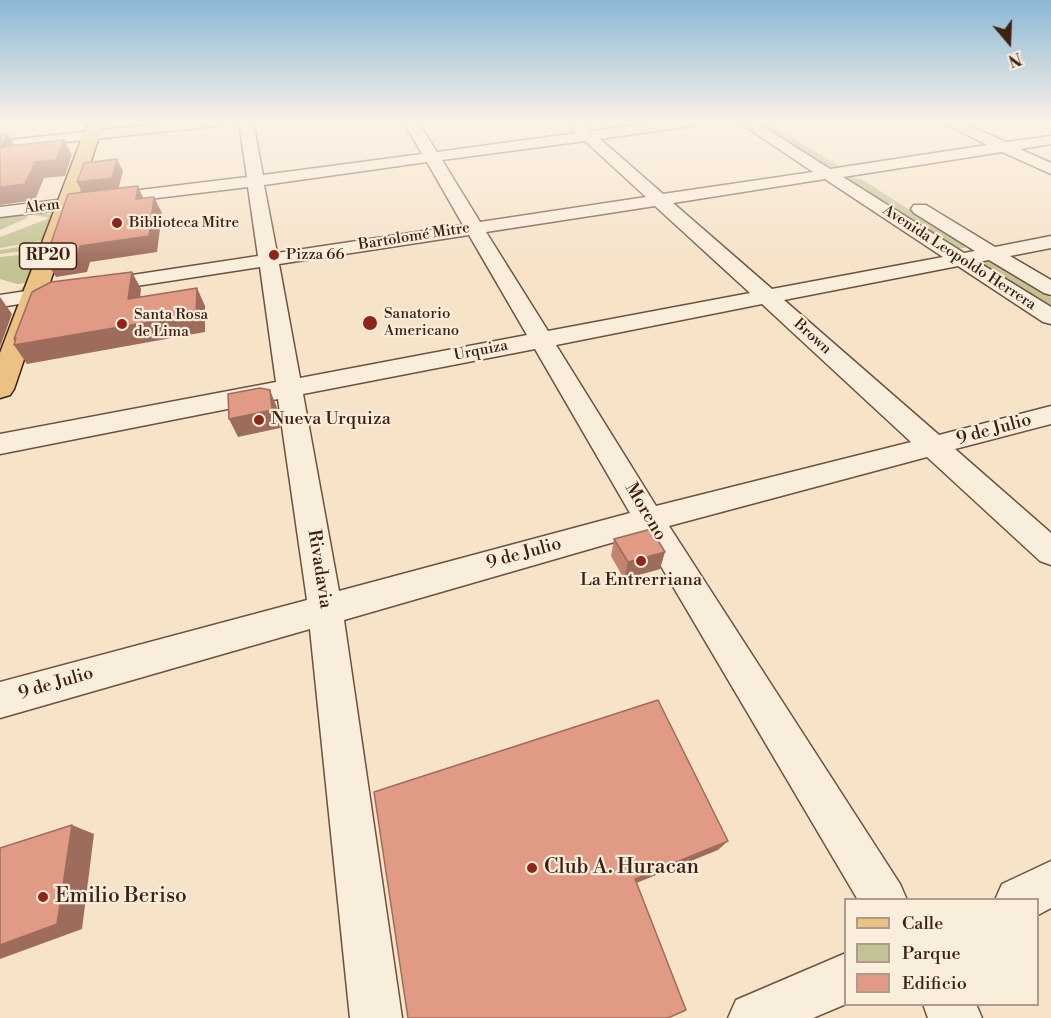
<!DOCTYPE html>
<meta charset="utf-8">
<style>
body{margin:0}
#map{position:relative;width:1051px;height:1018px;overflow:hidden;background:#f6e3c8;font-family:"Libre Bodoni",serif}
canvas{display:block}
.legend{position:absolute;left:844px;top:898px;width:195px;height:108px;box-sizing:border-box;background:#f9eddb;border:2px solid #af9b8b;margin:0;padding:8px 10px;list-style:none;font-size:18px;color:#402012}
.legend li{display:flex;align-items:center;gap:12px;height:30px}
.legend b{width:30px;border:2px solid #af9b8b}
.north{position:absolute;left:979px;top:12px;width:60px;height:60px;-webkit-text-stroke:4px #f9eddb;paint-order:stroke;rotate:161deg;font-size:16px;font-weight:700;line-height:24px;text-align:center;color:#402012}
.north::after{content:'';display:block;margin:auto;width:21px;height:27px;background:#402012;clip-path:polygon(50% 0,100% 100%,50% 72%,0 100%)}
</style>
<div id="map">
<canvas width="1051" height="1018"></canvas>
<ul class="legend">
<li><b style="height:8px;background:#ebc284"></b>Calle</li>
<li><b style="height:16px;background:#c2c292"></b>Parque</li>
<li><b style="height:16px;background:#e19a84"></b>Edificio</li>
</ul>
<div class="north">N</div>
</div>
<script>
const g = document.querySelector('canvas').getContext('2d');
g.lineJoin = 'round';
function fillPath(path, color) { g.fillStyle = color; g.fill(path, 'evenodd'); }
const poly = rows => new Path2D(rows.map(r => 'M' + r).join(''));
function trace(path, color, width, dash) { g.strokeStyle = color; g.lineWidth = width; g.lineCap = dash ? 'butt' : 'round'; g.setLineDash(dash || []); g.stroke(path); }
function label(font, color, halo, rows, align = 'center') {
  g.font = font + ' "Libre Bodoni",serif'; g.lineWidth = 4.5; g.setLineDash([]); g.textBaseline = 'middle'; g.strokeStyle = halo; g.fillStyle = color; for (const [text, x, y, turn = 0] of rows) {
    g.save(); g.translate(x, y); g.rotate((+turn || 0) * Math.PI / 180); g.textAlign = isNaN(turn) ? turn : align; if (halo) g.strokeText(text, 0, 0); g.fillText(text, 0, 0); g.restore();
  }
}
fillPath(poly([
 [753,122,767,122,839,166,825,167],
 [850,177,861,179,968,247,956,249,847,180],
 [38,212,53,215,54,218,29,284,19,292,0,297,20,290,26,283,17,284,0,279,0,257,39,253,40,249,0,254,0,250,43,243,44,240,0,248,0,237,50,218,29,214,27,218,0,230,0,216],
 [988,262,996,264,1051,298,1051,311,981,266,981,263]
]), '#c2c292');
const minor = poly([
 [175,122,223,122,216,126,0,149,0,141,175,122],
 [239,122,253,122,263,175,422,154,404,122,418,122,437,152,577,133,570,126,575,122,582,123,591,131,659,122,698,122,691,126,600,139,663,194,813,172,739,122,756,122,830,169,987,145,942,122,961,122,1006,142,1051,136,1051,144,1020,149,1051,163,1051,174,1002,152,843,177,964,253,975,251,914,213,911,209,914,205,926,205,995,247,1051,236,1051,248,1010,256,1051,280,1051,295,1044,293,989,260,978,262,1051,307,1051,324,1043,322,958,266,784,300,939,435,1051,406,1051,424,955,449,1051,533,1051,565,1040,561,927,457,669,526,900,884,907,900,858,900,642,534,344,620,402,1018,350,1018,310,629,0,718,0,682,307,600,278,399,0,454,0,434,276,382,260,267,0,307,0,295,258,256,248,187,0,217,0,207,247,177,239,122],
 [585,141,646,197,480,222,442,160,585,141],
 [427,162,463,225,277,253,264,185,427,162],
 [825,179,943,257,772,289,673,203,825,179],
 [655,206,750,293,548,331,486,232,655,206],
 [469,235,527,335,300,378,279,264,469,235],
 [762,304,911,442,656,506,556,345,762,304],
 [535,349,630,513,339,591,303,394,535,349],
 [1051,861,1051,908,1038,915,1038,900,995,900,1002,884,1051,861],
 [846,953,846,1004,813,1018,728,1018,736,1000,846,953],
 [923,1004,976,1004,982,1018,928,1018,923,1004]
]);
const major = poly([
 [88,122,104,122,14,389,10,395,0,398,0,353,88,122]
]);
trace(minor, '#6e5140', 3);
trace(major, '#402012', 3);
fillPath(minor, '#f9eddb');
fillPath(major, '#ebc284');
fillPath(poly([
 [614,539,660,569,624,579,611,556]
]), '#c28472');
fillPath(poly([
 [8,134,17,149,1,147],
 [64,140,72,155,65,176,44,178,35,200,0,205,0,187],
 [117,159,123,171,118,190,83,195,77,182],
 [138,186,145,202,136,199],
 [154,197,162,213,157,252,90,262,87,272,56,277,45,260,80,246],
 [132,272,141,289,138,317,128,299],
 [197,288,205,306,205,332,27,364,14,345,18,345,14,339],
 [0,297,12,314,0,347],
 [270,390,277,408,280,428,238,437,229,419],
 [665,552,660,569,624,579,628,562],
 [72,825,94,834,82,929,0,959,0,945],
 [728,841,718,850,629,886,635,879]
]), '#9e6c5c');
const building = poly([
 [8,134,1,147,64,140,56,160,35,162,25,184,0,187,0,135,8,134],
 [117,159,112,178,77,182,84,163,117,159],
 [138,186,136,199,154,197,149,236,80,246,77,256,45,260,68,194,138,186],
 [132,272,128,299,197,288,196,314,14,345,16,338,14,339,32,292,51,282,132,272],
 [260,388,270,390,272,410,229,419,228,394,260,388],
 [651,529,665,552,628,562,614,539,651,529],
 [658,700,728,841,635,879,686,1010,668,1018,408,1018,374,792,658,700],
 [72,825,57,924,0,945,0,848,72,825]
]);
fillPath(building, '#e19a84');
trace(building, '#9e6c5c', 1.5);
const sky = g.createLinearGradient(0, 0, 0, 265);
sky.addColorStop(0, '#8ab8d6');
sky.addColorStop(0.46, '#fbf2e6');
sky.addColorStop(1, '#fbf2e600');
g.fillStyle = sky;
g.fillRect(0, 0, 1051, 265);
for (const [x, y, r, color] of [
 [117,223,6,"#8f2418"],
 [274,255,6,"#8f2418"],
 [370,323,8,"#8f2418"],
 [122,324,6,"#8f2418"],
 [259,420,6,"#8f2418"],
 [641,561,6,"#8f2418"],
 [532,868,6,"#8f2418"],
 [43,897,6,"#8f2418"]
]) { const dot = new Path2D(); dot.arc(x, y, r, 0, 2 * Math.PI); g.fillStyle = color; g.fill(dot); trace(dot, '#f9eddb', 2); }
label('15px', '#402012', '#f9eddb', [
 ["Alem",42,207,-7],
 ["Bartolomé Mitre",414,237,-9],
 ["Avenida Leopoldo Herrera",959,258,33],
 ["Brown",812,337,42],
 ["Urquiza",481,351,-11]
]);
label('15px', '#402012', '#f9eddb', [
 ["Biblioteca Mitre",129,223],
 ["Pizza 66",286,255],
 ["Sanatorio",384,314],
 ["Americano",384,331],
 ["Santa Rosa",134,315],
 ["de Lima",134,332]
], 'left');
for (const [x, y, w] of [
 [48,256,57]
]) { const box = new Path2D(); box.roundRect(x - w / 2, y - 13, w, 26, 4.5); g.fillStyle = '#f9eddb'; g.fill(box); trace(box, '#402012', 1.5); }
label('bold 16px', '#402012', null, [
 ["RP20",48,256]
]);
label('18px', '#402012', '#f9eddb', [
 ["Nueva Urquiza",271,420],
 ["La Entrerriana",641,581,"center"]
], 'left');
label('18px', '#402012', '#f9eddb', [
 ["9 de Julio",994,430,-15],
 ["Moreno",645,512,59],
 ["9 de Julio",524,554,-15],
 ["Rivadavia",319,569,81],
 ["9 de Julio",56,684,-16]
]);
label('21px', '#402012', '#f9eddb', [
 ["Club A. Huracan",544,868],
 ["Emilio Beriso",55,897]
], 'left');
</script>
